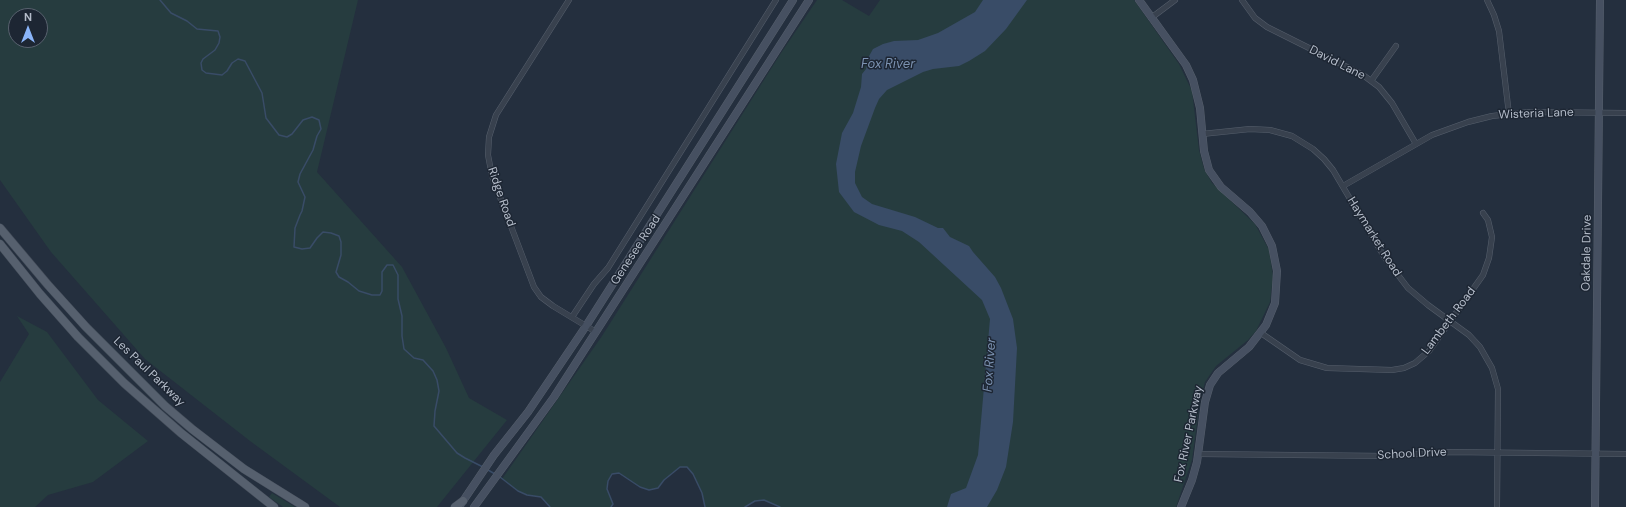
<!DOCTYPE html>
<style>
body{margin:0}
#map{position:relative;width:1626px;height:507px;overflow:hidden;background:#242f3e;font-family:"DM Sans",sans-serif}
canvas{display:block}
.north{position:absolute;left:8px;top:8px;width:40px;height:40px;box-sizing:border-box;background:#1d2633;border:1px solid #59626f;border-radius:50%;rotate:0deg;font-size:11px;font-weight:700;line-height:16px;text-align:center;color:#b4bcc9}
.north::after{content:'';display:block;margin:auto;width:14px;height:18px;background:#8ab4f8;clip-path:polygon(50% 0,100% 100%,50% 72%,0 100%)}
</style>
<div id="map">
<canvas width="1626" height="507"></canvas>
<div class="north">N</div>
</div>
<script>
const g = document.querySelector('canvas').getContext('2d');
g.lineJoin = 'round';
function fillPath(path, color) { g.fillStyle = color; g.fill(path, 'evenodd'); }
const poly = rows => new Path2D(rows.map(r => 'M' + r).join(''));
function trace(path, color, width, dash) { g.strokeStyle = color; g.lineWidth = width; g.lineCap = dash ? 'butt' : 'round'; g.setLineDash(dash || []); g.stroke(path); }
function label(font, color, halo, rows, align = 'center') {
  g.font = font + ' "DM Sans",sans-serif'; g.lineWidth = 3; g.setLineDash([]); g.textBaseline = 'middle'; g.strokeStyle = halo; g.fillStyle = color; for (const [text, x, y, turn = 0] of rows) {
    g.save(); g.translate(x, y); g.rotate((+turn || 0) * Math.PI / 180); g.textAlign = isNaN(turn) ? turn : align; if (halo) g.strokeText(text, 0, 0); g.fillText(text, 0, 0); g.restore();
  }
}
fillPath(poly([
 [0,0,358,0,317,172,402,267,446,348,469,398,507,420,437,507,340,507,250,441,145,359,51,252,0,180],
 [16,16,40,16,40,40,16,40],
 [817,0,842,0,869,16,880,0,1134,0,1179,64,1192,91,1199,150,1204,169,1212,183,1255,224,1269,250,1273,276,1270,302,1256,331,1248,340,1216,366,1205,382,1200,401,1192,460,1176,507,780,507,764,500,755,501,745,507,705,507,702,493,693,474,687,467,680,467,664,480,658,488,649,490,640,487,619,473,612,474,608,481,607,489,613,504,611,507,550,507,541,497,527,495,518,491,502,479,602,336,781,53],
 [17,316,47,332,98,400,148,441,93,482,48,495,35,507,0,507,0,382,29,334],
 [272,493,295,507,283,507,269,497]
]), '#263c3f');
fillPath(poly([
 [983,0,1027,0,1006,29,985,51,969,61,959,66,933,69,923,72,887,90,879,99,875,108,861,146,855,172,855,183,862,197,872,204,915,217,938,228,943,228,950,237,969,246,973,252,995,277,1001,288,1013,319,1017,348,1013,422,1006,467,997,490,987,507,947,507,951,494,966,488,978,455,990,319,982,300,919,242,902,231,879,225,854,212,839,192,836,164,842,133,853,113,861,87,862,74,866,69,868,58,873,49,883,44,894,41,918,40,938,33,975,12]
]), '#394c67');
trace(poly([
 [160,0,171,13,187,21,197,29,218,31,220,37,219,43,215,50,203,59,201,63,202,70,206,73,222,75,227,71,232,63,238,59,245,61,262,93,266,118,279,135,287,137,292,134,303,120,312,117,319,120,321,129,317,136,313,150,300,174,298,182,305,197,302,211,300,215,295,228,294,247,302,249,310,248,317,238,323,232,331,233,339,236,341,242,341,255,336,272,339,277,348,282,359,291,372,295,380,295,382,291,382,272,387,265,393,265,398,275,398,299,402,316,402,336,404,349,414,358,423,360,433,371,437,380,439,391,435,411,434,426,457,453,465,458,483,467],
 [488,470,495,474],
 [500,477,518,491,527,495,541,497,550,507],
 [611,507,613,504,607,489,608,481,612,474,619,473,640,487,649,490,658,488,664,480,680,467,687,467,693,474,702,493,705,507],
 [745,507,755,501,764,500,780,507]
]), '#394c67', 1.5);
const street = poly([
 [569,0,496,115,489,137,488,155,492,176,534,287,541,297,553,306,596,332],
 [1242,0,1255,18,1267,27,1363,75,1379,87,1392,103,1416,144],
 [1487,0,1494,15,1499,31,1509,114],
 [1151,18,1175,0],
 [1371,81,1396,46],
 [1202,134,1250,129,1270,130,1292,136,1313,149,1324,159,1333,170,1385,258,1408,288,1428,305,1469,335,1480,347,1492,368,1498,389,1497,507],
 [1343,186,1432,135,1468,122,1492,116,1529,112,1626,113],
 [572,317,594,284,608,268,776,0],
 [1261,333,1300,360,1327,368,1392,370,1404,368,1415,363,1429,351,1483,275,1489,258,1492,237,1488,220,1483,213],
 [1199,454,1388,456,1448,452,1626,454]
]);
const secondary = poly([
 [1139,0,1186,65,1193,80,1200,108,1204,151,1209,170,1221,187,1250,212,1262,226,1272,246,1277,271,1275,303,1266,325,1249,347,1218,373,1210,385,1205,402,1197,462,1192,480,1181,507],
 [461,504,494,455,528,412,586,326,793,0],
 [474,507,554,397,809,0],
 [1595,507,1600,0]
]);
const primary = poly([
 [0,228,48,285,86,327,165,406,192,429,244,469,305,507],
 [0,244,40,294,78,337,124,383,181,433,274,507],
 [455,507,463,501]
]);
trace(street, '#565f6c', 6);
trace(secondary, '#565f6c', 8);
trace(primary, '#414a57', 9);
trace(street, '#38414e', 5);
trace(secondary, '#465061', 7);
trace(primary, '#56606e', 8);
label('12px', '#b4bcc9', '#1d2633', [
 ["David Lane",1337,63,27],
 ["Wisteria Lane",1536,114,-2],
 ["Ridge Road",501,197,71],
 ["Haymarket Road",1374,237,58],
 ["Genesee Road",636,250,-57],
 ["Oakdale Drive",1587,253,-89],
 ["Lambeth Road",1449,321,-53],
 ["Les Paul Parkway",149,372,44],
 ["Fox River Parkway",1189,434,-78],
 ["School Drive",1412,454,-3]
]);
label('italic 13px', '#7c92b1', '#1d2633', [
 ["Fox River",888,65],
 ["Fox River",990,365,-86]
]);
</script>
